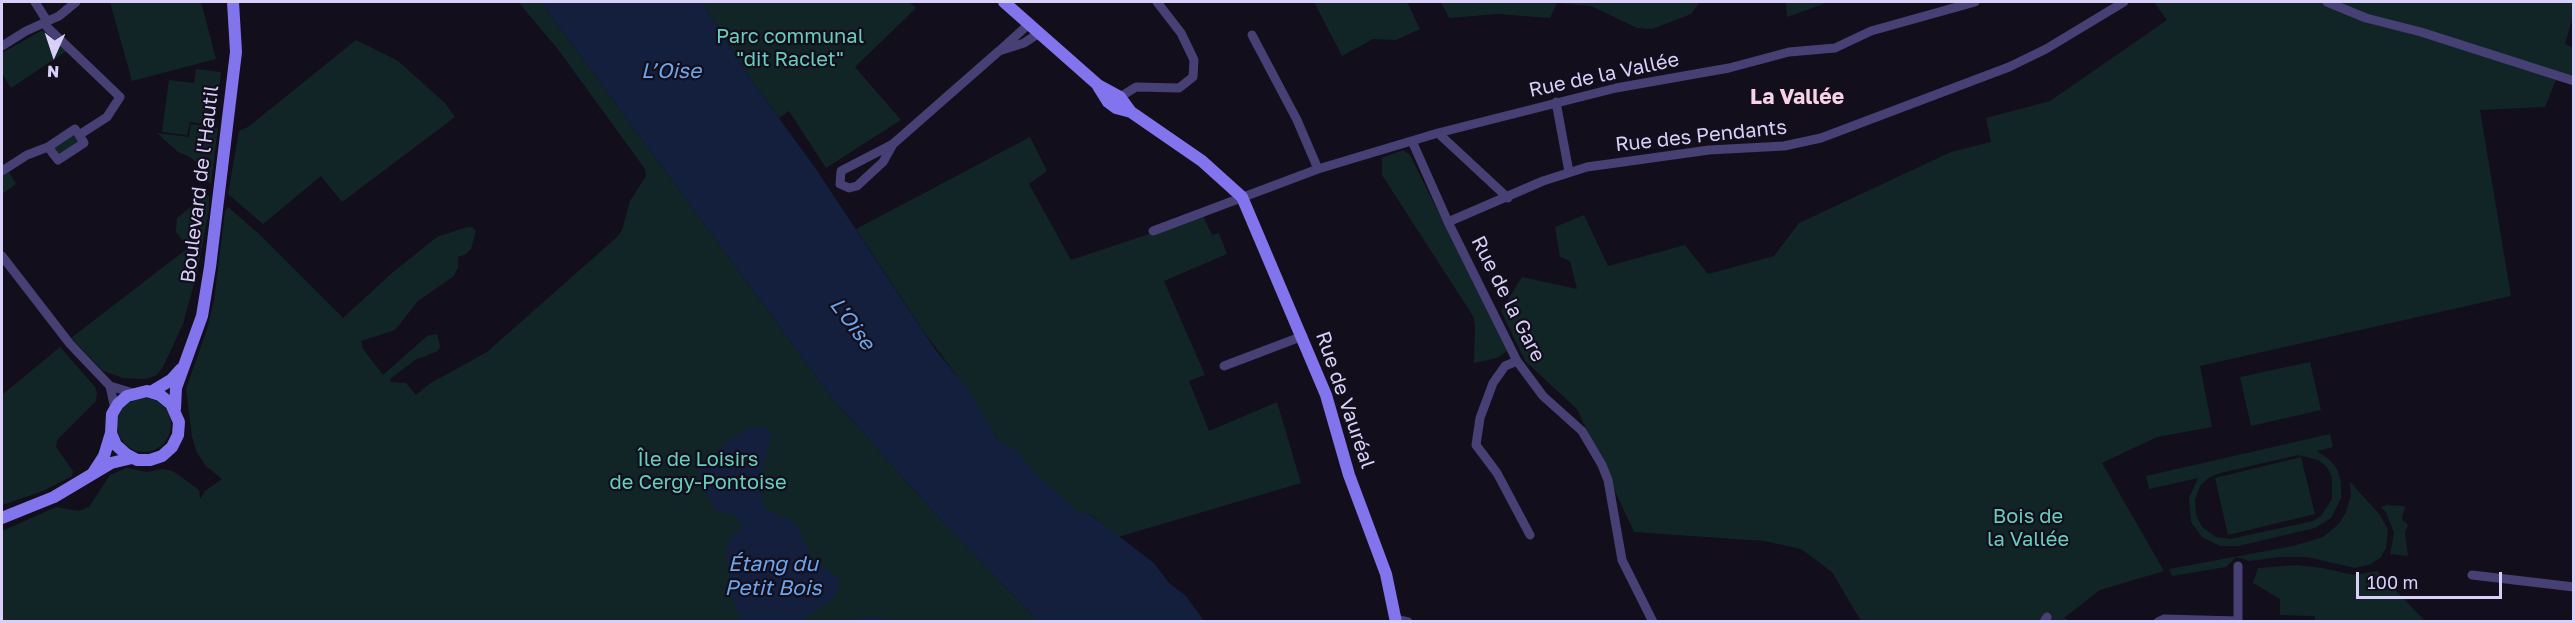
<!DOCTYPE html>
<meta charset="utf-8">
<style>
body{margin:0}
#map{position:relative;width:2575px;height:623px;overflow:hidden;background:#120e1c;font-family:"Golos Text",sans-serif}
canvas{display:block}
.frame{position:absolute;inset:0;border:3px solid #d9d0f9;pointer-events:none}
.north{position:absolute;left:24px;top:24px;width:60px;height:60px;-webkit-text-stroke:4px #120e1c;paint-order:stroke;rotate:183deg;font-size:16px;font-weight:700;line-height:24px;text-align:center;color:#d9d0f9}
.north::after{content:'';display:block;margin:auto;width:21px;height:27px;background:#d9d0f9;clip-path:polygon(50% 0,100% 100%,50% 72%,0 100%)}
.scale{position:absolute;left:2356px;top:572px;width:146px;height:27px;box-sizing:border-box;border:3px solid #d9d0f9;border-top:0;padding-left:8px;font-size:18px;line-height:21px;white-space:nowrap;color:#d9d0f9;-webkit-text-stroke:4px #120e1c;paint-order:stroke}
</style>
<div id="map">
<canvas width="2575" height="623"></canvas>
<div class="frame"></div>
<div class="north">N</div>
<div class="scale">100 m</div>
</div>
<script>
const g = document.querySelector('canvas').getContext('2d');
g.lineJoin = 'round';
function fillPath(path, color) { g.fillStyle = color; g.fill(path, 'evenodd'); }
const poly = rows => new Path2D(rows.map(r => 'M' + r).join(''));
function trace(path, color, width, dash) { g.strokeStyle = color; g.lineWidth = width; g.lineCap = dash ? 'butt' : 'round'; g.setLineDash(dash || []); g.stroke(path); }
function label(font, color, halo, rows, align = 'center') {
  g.font = font + ' "Golos Text",sans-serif'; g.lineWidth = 4.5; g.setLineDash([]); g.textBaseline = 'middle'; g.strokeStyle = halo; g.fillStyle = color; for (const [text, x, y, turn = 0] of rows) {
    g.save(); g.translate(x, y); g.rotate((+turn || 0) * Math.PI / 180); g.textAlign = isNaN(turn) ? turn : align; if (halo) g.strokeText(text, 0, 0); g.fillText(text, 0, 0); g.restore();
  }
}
fillPath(poly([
 [110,2,201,2,216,59,132,81],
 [518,2,541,2,832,398,929,507,1038,621,2,622,2,531,56,507,79,511,89,507,110,475,126,468,147,472,163,469,173,471,199,490,200,499,205,491,222,479,206,466,197,453,192,436,186,389,207,329,214,301,225,211,228,207,258,233,343,318,392,273,437,237,467,227,472,227,476,231,471,249,466,254,458,257,458,267,454,276,418,301,395,330,361,341,363,349,383,375,427,336,437,334,440,346,438,351,415,360,390,379,391,382,406,383,416,395,429,384,487,352,617,237,622,230,630,201,646,176,645,169,557,48],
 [702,2,909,2,916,8,855,67,901,120,826,168,789,111,779,118,749,77],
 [1314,2,1407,2,1420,29,1396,40,1373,39,1342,56],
 [1441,2,1700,2,1691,14,1652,29,1637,28,1591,6,1557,3,1550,18,1498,14,1449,18],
 [1786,2,1829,2,1787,17],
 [2154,2,2573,2,2573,16,2565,44,2573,48,2573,77,2559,72,2545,107,2480,110,2511,296,2200,366,2212,427,2157,437,2102,463,2164,571,2100,590,2064,618,2071,621,1861,621,1832,572,1801,549,1765,541,1634,532,1577,409,1525,361,1501,311,1522,277,1577,289,1570,261,1560,257,1555,227,1584,215,1608,266,1685,245,1708,274,1774,256,1799,223,1951,152,1991,142,1986,118,2050,101,2167,20],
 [41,31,49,32,68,50,11,88,2,73,2,53],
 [356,40,398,61,445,103,455,117,342,202,321,176,263,224,228,194,239,131,248,127],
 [196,69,221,72,215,125,190,122,187,135,162,132,169,80,194,83],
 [191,124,218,128,211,184,198,172,198,164,190,157,178,152,157,133,189,137],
 [72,134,79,144,60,156,53,147],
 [1030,137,1047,171,1029,184,1071,260,1203,216,1212,235,1219,233,1227,254,1164,281,1205,375,1189,381,1209,431,1277,402,1301,483,1118,537,1092,515,1078,512,998,440,967,389,924,332,856,229],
 [1403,150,1410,155,1507,351,1497,358,1474,363,1475,325,1473,316,1382,175,1382,158],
 [9,172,16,184,2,194,2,177],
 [206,195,209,196,209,209,197,273,183,324,163,367,157,375,146,379,123,378,103,371,71,338,188,248,176,232,177,218],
 [60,347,95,387,97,393,96,401,57,440,56,447,73,471,72,476,43,491,2,505,2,395],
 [2310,362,2321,410,2251,426,2240,377],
 '117 425a27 27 0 1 1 54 0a27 27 0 1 1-54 0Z',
 [2330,434,2333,447,2317,451,2330,460,2337,469,2341,482,2341,498,2331,518,2315,528,2238,546,2220,546,2202,537,2191,522,2189,498,2198,478,2149,489,2146,476],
 [2298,455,2318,460,2327,467,2332,477,2332,499,2321,516,2313,521,2230,539,2216,537,2202,527,2196,515,2195,500,2200,486,2208,478,2220,473],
 [2301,457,2315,514,2228,535,2215,478],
 [2350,482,2380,515,2388,530,2386,548,2381,557,2371,564,2355,568,2307,557,2278,557,2250,561,2236,557,2226,567,2172,576,2169,569,2293,546,2323,537,2339,524,2346,512,2351,495],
 [2387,505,2404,506,2405,508,2402,517,2403,521,2408,524,2405,533,2408,556,2390,554,2394,533,2386,512,2381,507],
 [2297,565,2322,568,2354,575,2377,571,2425,621,2315,622,2315,616,2280,615,2280,599,2253,583,2258,568]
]), '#122526');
fillPath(poly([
 [541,2,702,2,749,77,816,169,935,349,967,388,998,440,1015,450,1039,477,1078,511,1091,515,1154,563,1169,583,1186,596,1204,621,1038,621,929,507,832,398],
 [759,426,766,427,772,436,759,477,763,505,767,510,791,521,797,526,812,558,840,579,839,589,830,601,800,621,742,621,734,603,726,554,728,540,740,529,741,523,734,514,716,511,699,478,700,468,731,438,750,427],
 [875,616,894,621,855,621,860,618]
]), '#131f3c');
trace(poly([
 [35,2,47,21],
 [2327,2,2366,18,2421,32,2574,81],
 [1029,24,999,51,1024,43,1039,33],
 [1252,35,1297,120,1318,169],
 [2,46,26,31,59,16,76,2],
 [1120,97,1136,87,1179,88,1193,77,1194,60,1181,33,1157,2],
 [1556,102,1569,172],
 [1438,133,1508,198],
 [1412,141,1448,222,1517,361,1543,396,1582,431,1602,465,1608,480,1622,560,1653,622],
 [893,144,883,162,857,186,849,188,840,184,841,171,893,144,999,51],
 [48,147,75,129,79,135],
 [2,171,27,155,48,147,58,160,84,143,79,135,107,117,120,97,47,27,45,22],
 [1448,222,1543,181,1587,167,1709,150,1784,146,1821,138,2009,67,2046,49,2124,2],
 [1153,231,1318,169,1438,133,1616,88,1729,68,1789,52,1835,48,1871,31,1975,2],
 [2,256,70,344,110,386,133,393],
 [1517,361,1505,366,1493,383,1480,418,1476,445,1497,473,1530,535],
 [1224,366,1303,336],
 [110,386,115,409],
 [2472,575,2574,587],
 [1395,619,1408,622],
 [2044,622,2047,617],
 [2158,622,2164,619,2238,621],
 [2238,622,2238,566]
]), '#464075', 9);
trace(poly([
 [1004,2,1098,85,1120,97,1131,112,1202,161,1242,197,1326,395,1349,475,1386,574,1396,622],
 [1098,86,1108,102,1116,108,1131,112],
 [151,392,171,380,181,369],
 [175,409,176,388,202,316,210,267,236,52,233,2],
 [93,473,104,456,111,433,112,414,118,404,127,396,147,391,160,395,171,404,179,422,178,435,172,447,162,456,150,460,137,460,126,454,116,445,111,433],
 [2,518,54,497,111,463,132,458]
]), '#8274ec', 12);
label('20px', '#67cebd', '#120e1c', [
 ["Parc communal",790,37],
 ["\"dit Raclet\"",790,60],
 ["Île de Loisirs",698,460],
 ["de Cergy-Pontoise",698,483],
 ["Bois de",2028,517],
 ["la Vallée",2028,540]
]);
label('20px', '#d9d0f9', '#120e1c', [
 ["Rue de la Vallée",1604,75,-12],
 ["Rue des Pendants",1701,136,-6],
 ["Boulevard de l'Hautil",200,184,-83],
 ["Rue de la Gare",1508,299,63],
 ["Rue de Vauréal",1345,400,71]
]);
label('italic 21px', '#6ca5eb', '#120e1c', [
 ["L’Oise",671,71],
 ["L'Oise",852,324,53],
 ["Étang du",773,564],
 ["Petit Bois",773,588]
]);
label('bold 21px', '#f9d2e7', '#120e1c', [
 ["La Vallée",1797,97]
]);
</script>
